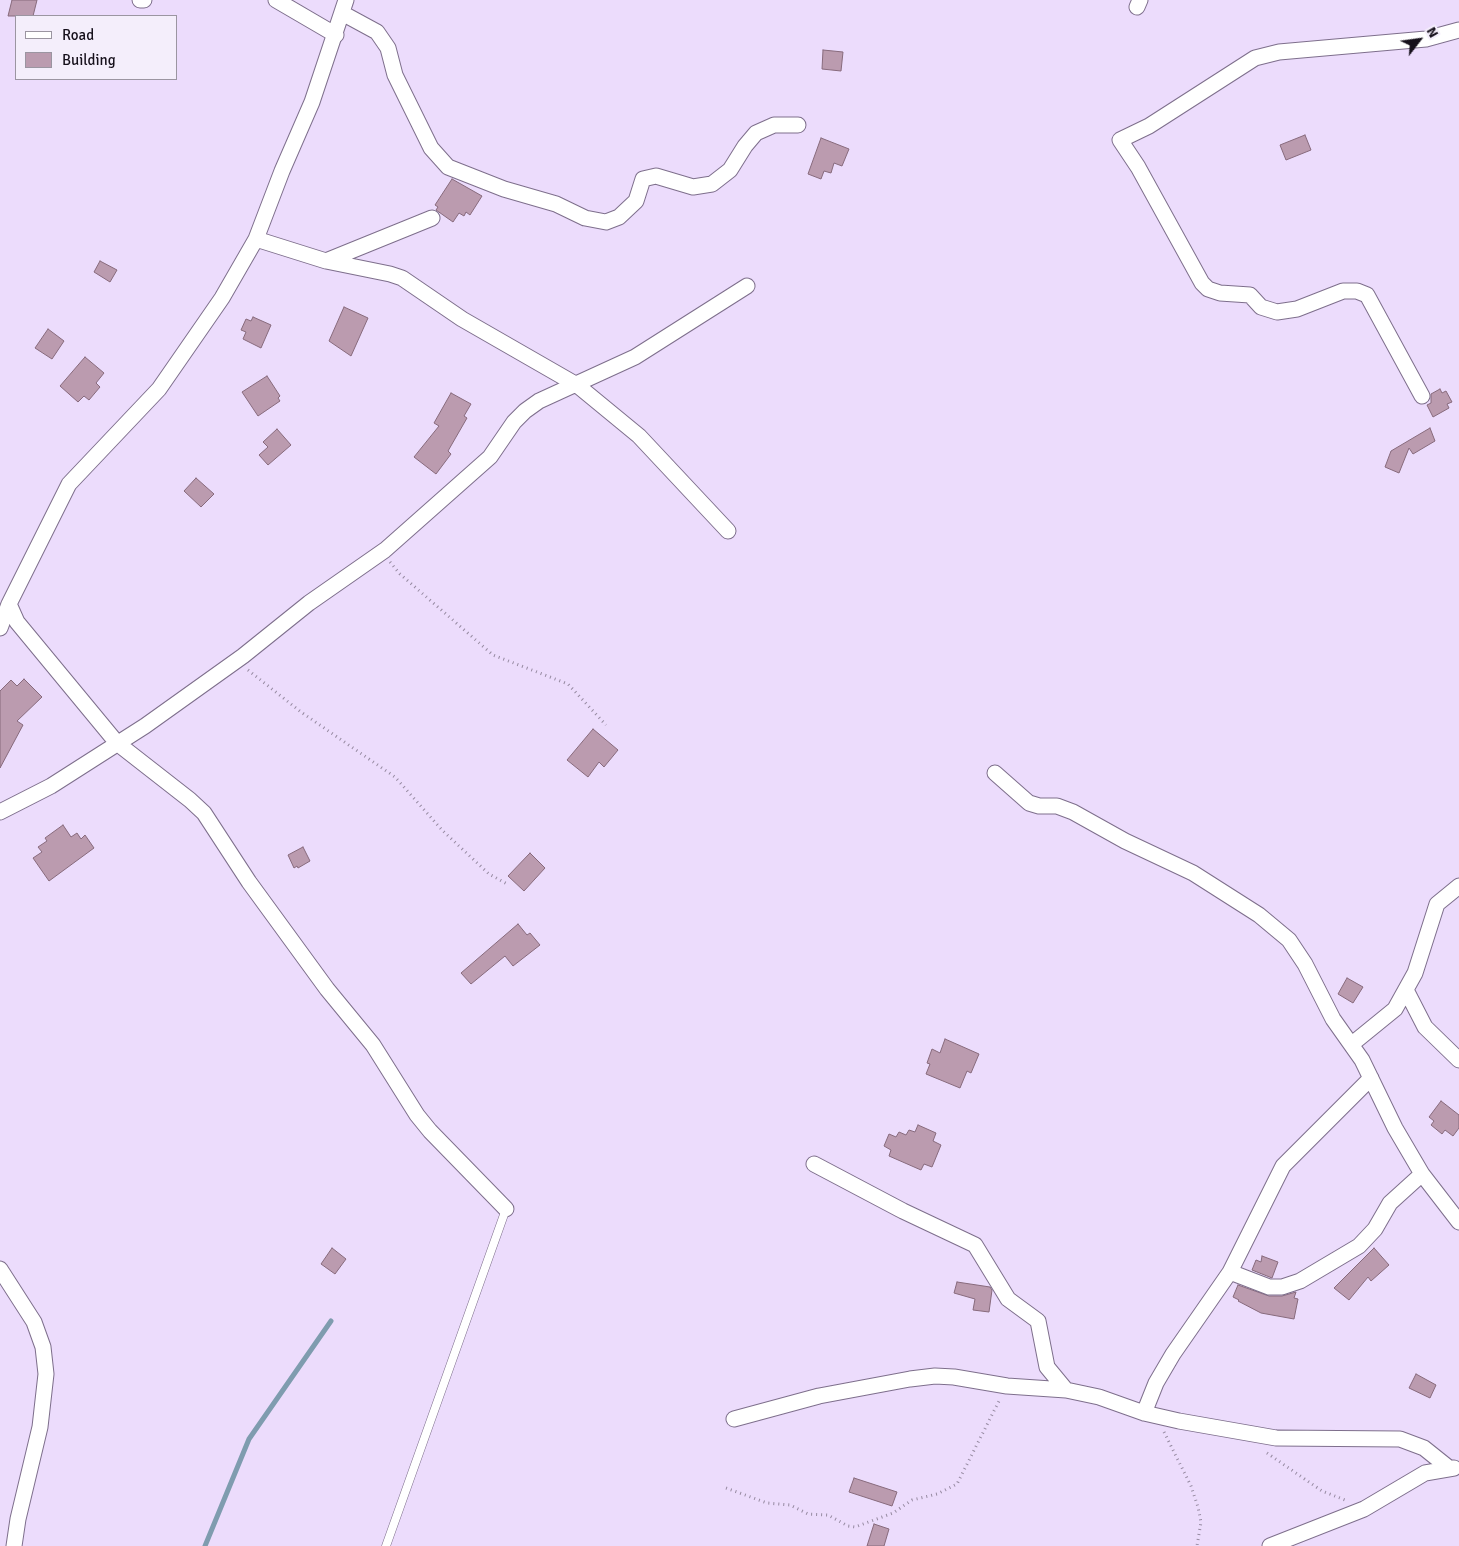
<!DOCTYPE html>
<style>
body{margin:0}
#map{position:relative;width:1459px;height:1546px;overflow:hidden;background:#ecdcfc;font-family:Signika,sans-serif}
canvas{display:block}
.legend{position:absolute;left:15px;top:15px;width:162px;height:65px;box-sizing:border-box;background:#f4eefb;border:1px solid #9b95a1;margin:0;padding:6px 9px;list-style:none;font-size:15px;color:#16101b}
.legend li{display:flex;align-items:center;gap:10px;height:25px}
.legend b{width:25px;border:1px solid #9b95a1}
.north{position:absolute;left:1394px;top:15px;width:50px;height:50px;-webkit-text-stroke:4px #f4eefb;paint-order:stroke;rotate:60deg;font-size:14px;font-weight:700;line-height:20px;text-align:center;color:#16101b}
.north::after{content:'';display:block;margin:auto;width:18px;height:22px;background:#16101b;clip-path:polygon(50% 0,100% 100%,50% 72%,0 100%)}
</style>
<div id="map">
<canvas width="1459" height="1546"></canvas>
<ul class="legend">
<li><b style="height:6px;background:#fff"></b>Road</li>
<li><b style="height:14px;background:#bb9baf"></b>Building</li>
</ul>
<div class="north">N</div>
</div>
<script>
const g = document.querySelector('canvas').getContext('2d');
g.lineJoin = 'round';
const poly = rows => new Path2D(rows.map(r => 'M' + r).join(''));
function trace(path, color, width, dash) { g.strokeStyle = color; g.lineWidth = width; g.lineCap = dash ? 'butt' : 'round'; g.setLineDash(dash || []); g.stroke(path); }
function fillPath(path, color) { g.fillStyle = color; g.fill(path, 'evenodd'); }
trace(poly([
 [205,1546,249,1439,331,1321]
]), '#7f9caf', 5);
const building = poly([
 [12,0,37,0,33,16,8,16,12,0],
 [823,50,843,52,841,71,822,69,823,50],
 [1305,135,1311,150,1286,160,1280,145,1305,135],
 [821,138,849,149,842,166,834,163,831,173,824,171,821,179,808,174,821,138],
 [452,179,482,196,470,215,466,212,464,216,459,213,453,222,436,210,438,207,435,205,452,179],
 [100,261,117,270,110,282,94,272,100,261],
 [344,307,368,318,351,356,329,341,344,307],
 [253,317,271,325,261,348,243,339,246,332,241,330,246,319,251,321,253,317],
 [48,329,64,341,52,359,35,348,48,329],
 [85,357,104,373,96,383,100,387,89,400,84,396,78,402,60,386,85,357],
 [267,376,280,396,278,398,280,401,258,416,242,392,267,376],
 [1440,389,1442,393,1446,391,1452,402,1447,404,1449,408,1433,417,1427,405,1431,403,1431,394,1440,389],
 [451,393,471,404,464,416,467,418,448,451,451,454,436,474,414,457,439,426,434,423,451,393],
 [1430,428,1435,441,1413,454,1409,448,1399,473,1385,467,1391,451,1430,428],
 [277,429,291,445,268,465,259,455,268,447,263,442,277,429],
 [196,478,214,494,201,507,184,491,196,478],
 [24,679,42,697,17,721,23,725,0,768,0,691,11,680,17,686,24,679],
 [593,729,618,750,604,767,599,762,588,777,567,760,593,729],
 [63,825,71,837,77,833,81,839,85,835,94,848,49,881,33,858,42,852,38,847,47,841,45,838,63,825],
 [303,847,310,861,298,868,297,866,294,868,288,855,303,847],
 [530,853,545,868,524,891,508,876,530,853],
 [518,924,527,935,530,933,540,945,513,966,505,956,471,984,461,973,518,924],
 [1347,978,1363,987,1353,1003,1338,994,1347,978],
 [945,1039,979,1054,971,1073,967,1071,960,1088,926,1074,930,1064,927,1063,932,1049,940,1053,945,1039],
 [1441,1101,1459,1115,1459,1128,1453,1136,1445,1130,1442,1134,1431,1125,1434,1121,1429,1117,1441,1101],
 [918,1125,936,1133,933,1141,941,1145,932,1167,924,1164,921,1170,889,1156,891,1150,884,1146,889,1134,896,1137,899,1132,906,1135,909,1130,915,1132,918,1125],
 [332,1248,346,1259,335,1274,321,1264,332,1248],
 [1374,1248,1389,1265,1371,1281,1368,1277,1349,1300,1334,1288,1374,1248],
 [1262,1256,1278,1262,1272,1278,1252,1270,1256,1260,1261,1262,1262,1256],
 [957,1282,990,1287,992,1290,989,1312,973,1310,975,1299,954,1293,957,1282],
 [1238,1285,1269,1296,1282,1296,1296,1292,1294,1298,1298,1299,1294,1319,1261,1313,1238,1301,1239,1300,1233,1297,1238,1285],
 [1416,1374,1436,1385,1430,1398,1409,1388,1416,1374],
 [854,1478,897,1492,892,1506,849,1492,854,1478],
 [874,1524,889,1529,884,1546,867,1546,874,1524]
]);
fillPath(building, '#bb9baf');
trace(building, '#876a7c', 1);
const service = poly([
 [386,1546,506,1209]
]);
const minor = poly([
 [140,0,144,0],
 [276,0,336,35],
 [1137,7,1140,0],
 [342,13,377,32,388,48,395,75,431,148,448,167,504,189,556,204,585,218,606,222,619,217,636,201,643,179,656,176,693,187,712,184,730,170,745,146,756,133,774,125,798,125],
 [256,239,326,261,390,274,402,278,462,319,577,385,639,436,728,531],
 [326,261,432,218],
 [1422,396,1367,295,1357,291,1343,291,1297,309,1277,312,1261,307,1250,295,1220,293,1208,289,1202,283,1138,167,1120,140,1149,126,1255,58,1279,52,1426,39,1459,30],
 [9,604,17,622,117,743,190,800,204,813,249,882,327,989,373,1045,417,1115,430,1131,506,1209],
 [0,628,9,604,69,484,159,389,222,298,256,239,282,171,312,102,346,0],
 [995,773,1029,803,1039,806,1057,806,1073,812,1125,841,1193,873,1259,915,1289,940,1305,964,1333,1019,1362,1060,1395,1128,1422,1174,1459,1222],
 [0,812,51,786,145,726,243,656,309,603,385,550,490,457,514,422,525,411,539,401,635,357,747,286],
 [1406,990,1425,1027,1459,1060],
 [1352,1044,1395,1009,1415,973,1437,904,1459,886],
 [814,1164,903,1211,975,1245,1008,1299,1038,1321,1047,1367,1066,1390],
 [0,1269,34,1322,43,1347,46,1374,40,1427,18,1519,14,1546],
 [1230,1272,1269,1287,1282,1287,1300,1281,1359,1246,1375,1229,1390,1203,1422,1174],
 [1144,1413,1156,1383,1173,1354,1230,1272,1283,1166,1371,1078],
 [734,1419,819,1396,910,1379,935,1376,954,1377,1007,1386,1066,1390,1099,1397,1144,1413,1179,1421,1276,1438,1400,1439,1424,1448,1449,1468],
 [1270,1546,1364,1509,1425,1473,1454,1468]
]);
trace(service, '#7e6f8c', 9);
trace(minor, '#7e6f8c', 17);
trace(poly([
 [390,562,400,574,493,655,568,684,606,725],
 [248,670,301,712,395,777,443,831,489,874,509,885],
 [1164,1432,1191,1486,1198,1507,1201,1522,1197,1546],
 [1267,1453,1322,1491,1345,1500],
 [726,1488,767,1503,790,1505,808,1514,828,1515,848,1526,855,1527,893,1513,912,1500,937,1494,957,1484,1000,1399]
]), '#968aa1', 3, [1, 4]);
trace(service, '#fff', 8);
trace(minor, '#fff', 15);
</script>
